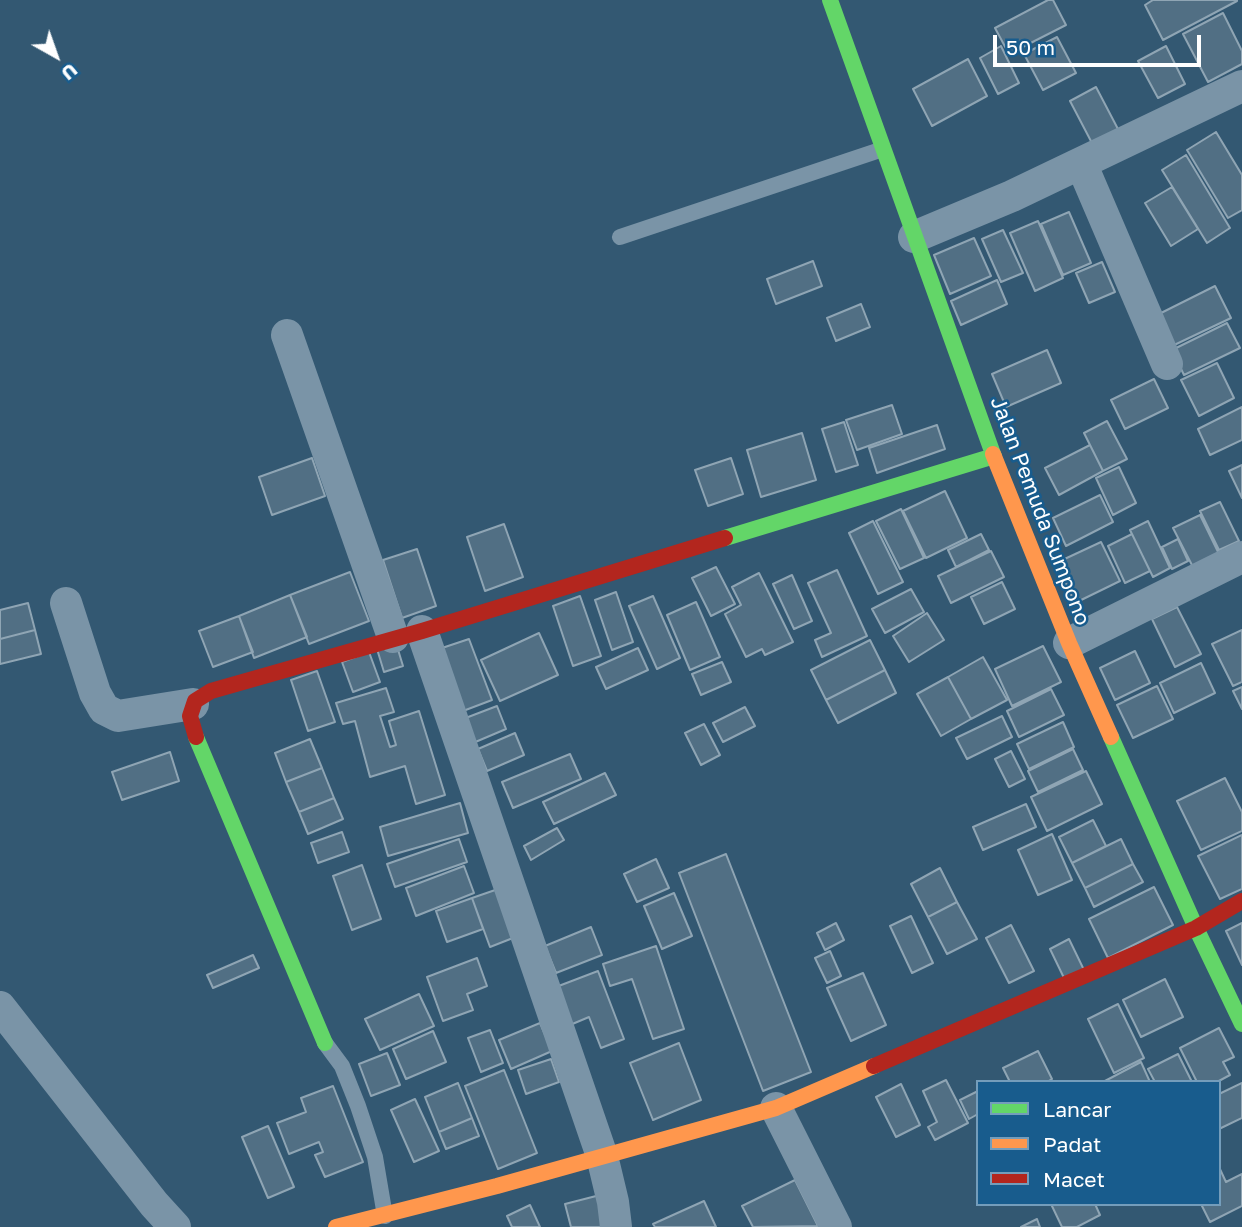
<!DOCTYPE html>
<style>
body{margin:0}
#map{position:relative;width:1242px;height:1227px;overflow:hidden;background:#335872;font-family:"Golos Text",sans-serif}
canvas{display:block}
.legend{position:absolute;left:976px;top:1080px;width:245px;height:126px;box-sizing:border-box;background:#185c8d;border:2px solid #749dbb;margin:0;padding:9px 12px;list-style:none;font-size:21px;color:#fff}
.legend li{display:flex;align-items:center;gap:14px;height:35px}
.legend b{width:35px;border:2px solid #749dbb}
.north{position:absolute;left:21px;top:21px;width:70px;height:70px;-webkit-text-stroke:5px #185c8d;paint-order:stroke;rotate:140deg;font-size:19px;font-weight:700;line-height:28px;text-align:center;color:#fff}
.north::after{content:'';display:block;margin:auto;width:24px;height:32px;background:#fff;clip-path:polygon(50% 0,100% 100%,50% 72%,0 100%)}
.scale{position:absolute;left:993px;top:35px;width:208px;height:32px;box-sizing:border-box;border:4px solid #fff;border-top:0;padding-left:9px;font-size:21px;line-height:24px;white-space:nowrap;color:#fff;-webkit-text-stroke:5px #185c8d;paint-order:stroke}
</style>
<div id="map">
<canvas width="1242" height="1227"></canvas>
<ul class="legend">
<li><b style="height:9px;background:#63d668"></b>Lancar</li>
<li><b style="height:9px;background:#ff974d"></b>Padat</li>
<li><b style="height:9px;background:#b3261e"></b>Macet</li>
</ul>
<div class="north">U</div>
<div class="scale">50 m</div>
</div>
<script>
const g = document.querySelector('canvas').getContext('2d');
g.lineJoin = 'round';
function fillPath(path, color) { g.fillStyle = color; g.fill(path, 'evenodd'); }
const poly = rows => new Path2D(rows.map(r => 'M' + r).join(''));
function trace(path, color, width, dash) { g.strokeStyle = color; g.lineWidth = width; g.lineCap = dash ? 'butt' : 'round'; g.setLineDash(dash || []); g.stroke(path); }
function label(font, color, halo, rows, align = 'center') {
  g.font = font + ' "Golos Text",sans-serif'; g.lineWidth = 5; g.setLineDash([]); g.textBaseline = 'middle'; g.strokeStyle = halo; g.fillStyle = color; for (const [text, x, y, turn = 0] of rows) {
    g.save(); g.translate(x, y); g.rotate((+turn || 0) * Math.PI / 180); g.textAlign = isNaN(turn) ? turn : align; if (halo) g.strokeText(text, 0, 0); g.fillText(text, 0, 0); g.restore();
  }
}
const building = poly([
 [1048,0,1053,0,1066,25,1009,54,995,28,1048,0],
 [1153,0,1237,0,1237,1,1163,40,1145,5,1153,0],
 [1223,13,1242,51,1242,64,1208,82,1183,34,1223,13],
 [1057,37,1076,73,1043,90,1024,54,1057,37],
 [1001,46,1019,83,998,94,980,58,1001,46],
 [1166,46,1185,84,1158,98,1138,61,1166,46],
 [968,59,987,96,932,126,913,89,968,59],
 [1096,87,1119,131,1093,145,1070,101,1096,87],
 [1216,132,1242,175,1242,210,1228,218,1187,150,1216,132],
 [1186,155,1230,228,1207,243,1162,170,1186,155],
 [1172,187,1198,229,1171,246,1145,203,1172,187],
 [1069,212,1091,263,1063,275,1041,224,1069,212],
 [1038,221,1063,278,1035,291,1010,233,1038,221],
 [1003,230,1023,273,1001,282,982,239,1003,230],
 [974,238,991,276,950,294,934,255,974,238],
 [813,261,822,286,776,304,767,279,813,261],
 [1102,262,1115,292,1089,303,1076,273,1102,262],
 [997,280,1007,304,961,325,951,301,997,280],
 [1215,286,1231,318,1170,347,1155,316,1215,286],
 [861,304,870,327,836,341,827,318,861,304],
 [1227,323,1240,348,1184,375,1172,350,1227,323],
 [1047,350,1061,383,1006,407,992,374,1047,350],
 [1217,363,1234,398,1199,416,1181,380,1217,363],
 [1154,379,1168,408,1125,429,1111,400,1154,379],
 [892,405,902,434,857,450,846,420,892,405],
 [1242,407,1242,440,1210,455,1198,429,1242,407],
 [1107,421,1127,459,1103,471,1084,433,1107,421],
 [844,422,858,465,836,472,822,429,844,422],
 [937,425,945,449,877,473,869,448,937,425],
 [802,433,816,480,761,497,747,450,802,433],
 [1090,445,1103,471,1059,495,1045,468,1090,445],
 [312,458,325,496,272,515,259,477,312,458],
 [731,458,743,494,708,506,695,470,731,458],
 [1242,465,1242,498,1229,471,1242,465],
 [1119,467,1136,503,1113,515,1096,478,1119,467],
 [945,491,967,538,926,558,903,511,945,491],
 [1100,495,1113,522,1066,546,1053,518,1100,495],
 [1220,502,1239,541,1219,550,1200,511,1220,502],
 [901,509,924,558,900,569,876,521,901,509],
 [1200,515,1220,556,1194,569,1173,528,1200,515],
 [873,521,903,582,878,594,849,533,873,521],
 [1148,521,1170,568,1153,577,1130,530,1148,521],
 [504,524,523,577,485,591,467,537,504,524],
 [981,534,989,550,956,567,948,550,981,534],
 [1132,534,1150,571,1125,583,1108,546,1132,534],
 [1178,539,1188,561,1172,569,1162,547,1178,539],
 [1101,542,1120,581,1075,603,1056,563,1101,542],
 [417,549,436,606,402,618,383,560,417,549],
 [991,551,1004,577,951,603,938,576,991,551],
 [716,567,735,604,711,616,692,578,716,567],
 [837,570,867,636,822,657,815,640,831,633,808,583,837,570],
 [350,572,369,621,309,644,290,595,350,572],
 [759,573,793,642,765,655,762,649,746,657,725,614,741,605,732,587,759,573],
 [792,575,812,621,794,629,773,584,792,575],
 [1002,582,1015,609,984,624,971,597,1002,582],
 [911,589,924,612,885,633,872,609,911,589],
 [616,592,633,642,612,650,595,600,616,592],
 [290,595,307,637,254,658,239,616,290,595],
 [580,596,601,656,573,666,553,606,580,596],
 [653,596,680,658,657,669,629,606,653,596],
 [696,602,720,657,690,670,667,615,696,602],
 [28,603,35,630,0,639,0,610,28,603],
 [1177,607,1201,654,1175,667,1152,619,1177,607],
 [927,613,944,640,909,662,893,636,927,613],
 [239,616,253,652,213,667,199,631,239,616],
 [35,630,41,654,0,664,0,639,35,630],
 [1242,630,1242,682,1233,686,1212,644,1242,630],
 [539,633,558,675,500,701,481,660,539,633],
 [469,639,492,700,463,711,439,649,469,639],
 [870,640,885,670,826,700,811,670,870,640],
 [396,643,403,666,384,672,377,649,396,643],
 [1043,646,1061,682,1012,706,995,669,1043,646],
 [638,648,648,670,606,689,596,667,638,648],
 [1135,651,1150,683,1115,700,1100,668,1135,651],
 [369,652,380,682,353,692,342,662,369,652],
 [983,657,1007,700,971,719,948,677,983,657],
 [722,662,731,682,701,695,692,674,722,662],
 [1201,663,1215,693,1174,713,1160,683,1201,663],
 [885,670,896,693,838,723,826,700,885,670],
 [317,671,335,722,308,731,291,680,317,671],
 [948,677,971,719,941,736,917,694,948,677],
 [1157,686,1173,719,1133,738,1117,705,1157,686],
 [1242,687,1242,709,1233,691,1242,687],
 [386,688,394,712,380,716,390,747,396,745,389,721,419,711,445,795,416,804,405,766,370,777,355,721,343,724,336,703,386,688],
 [1051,689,1064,715,1019,737,1007,711,1051,689],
 [497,706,506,729,473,743,463,719,497,706],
 [745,707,755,726,723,742,713,723,745,707],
 [1002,716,1012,737,967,759,956,738,1002,716],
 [1063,722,1074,747,1029,769,1017,744,1063,722],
 [704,724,720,755,701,765,685,733,704,724],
 [515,733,524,755,487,771,478,749,515,733],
 [310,739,322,768,286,782,275,753,310,739],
 [1073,749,1083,770,1038,792,1028,771,1073,749],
 [1011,751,1025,779,1009,787,995,759,1011,751],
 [170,752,179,781,122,800,112,772,170,752],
 [570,754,581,779,513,808,502,782,570,754],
 [322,768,334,798,299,812,286,782,322,768],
 [1086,771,1102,804,1047,831,1031,797,1086,771],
 [605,773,616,795,554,824,543,802,605,773],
 [1225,778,1242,812,1242,831,1201,850,1177,801,1225,778],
 [334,798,343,819,308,834,299,812,334,798],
 [460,803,468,833,388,856,380,827,460,803],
 [1026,804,1036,827,983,850,973,827,1026,804],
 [1093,820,1106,846,1072,863,1059,837,1093,820],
 [557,828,564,840,531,860,524,846,557,828],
 [342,832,349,852,318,863,311,843,342,832],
 [1052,834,1072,880,1038,895,1018,850,1052,834],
 [1242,835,1242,889,1220,899,1198,856,1242,835],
 [459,839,467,862,395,887,387,864,459,839],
 [1121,839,1133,864,1085,888,1072,863,1121,839],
 [726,854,811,1072,763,1091,679,873,726,854],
 [656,859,669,888,637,902,624,874,656,859],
 [1133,864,1143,882,1094,907,1085,888,1133,864],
 [362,865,381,919,352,930,333,876,362,865],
 [464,866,474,893,416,916,406,888,464,866],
 [940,868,957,902,928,917,911,884,940,868],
 [1154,887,1173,925,1108,958,1089,919,1154,887],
 [501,888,518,936,490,947,472,898,501,888],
 [674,893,692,936,662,949,644,906,674,893],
 [472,898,483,929,447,942,436,911,472,898],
 [957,902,977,939,947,954,928,917,957,902],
 [911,916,933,963,912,973,890,926,911,916],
 [836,923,844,940,825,950,817,933,836,923],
 [1242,923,1242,965,1226,931,1242,923],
 [1011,925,1034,971,1009,983,986,938,1011,925],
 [591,927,602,955,556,973,545,946,591,927],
 [1069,939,1084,970,1065,980,1050,949,1069,939],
 [656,946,684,1029,653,1039,632,979,610,986,603,964,656,946],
 [830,951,841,976,827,983,815,958,830,951],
 [253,955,259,968,213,988,207,975,253,955],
 [477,958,487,986,467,994,473,1010,443,1021,427,977,477,958],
 [598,971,624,1039,601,1048,589,1017,570,1025,556,987,598,971],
 [863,973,886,1025,851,1041,827,988,863,973],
 [1165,979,1183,1017,1141,1037,1123,1000,1165,979],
 [419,994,434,1026,380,1050,365,1019,419,994],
 [1118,1004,1144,1058,1114,1073,1088,1019,1118,1004],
 [540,1023,552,1051,511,1069,499,1040,540,1023],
 [1219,1028,1234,1057,1223,1062,1230,1075,1217,1082,1197,1082,1180,1048,1219,1028],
 [490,1030,503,1063,481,1072,468,1038,490,1030],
 [433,1031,446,1062,406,1079,393,1049,433,1031],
 [679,1043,701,1100,653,1120,630,1063,679,1043],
 [1038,1051,1052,1079,1047,1082,1010,1082,1003,1068,1038,1051],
 [387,1053,400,1085,371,1096,359,1064,387,1053],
 [1178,1054,1192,1082,1155,1082,1148,1069,1178,1054],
 [551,1059,559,1082,526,1094,518,1070,551,1059],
 [1141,1062,1150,1082,1103,1082,1141,1062],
 [504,1070,537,1153,498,1169,465,1086,504,1070],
 [946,1080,968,1123,935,1140,928,1127,937,1122,923,1091,946,1080],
 [458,1083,472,1118,439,1132,425,1097,458,1083],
 [1242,1083,1242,1118,1219,1129,1219,1094,1242,1083],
 [901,1084,920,1125,896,1137,876,1097,901,1084],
 [333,1086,363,1162,325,1177,315,1155,323,1152,319,1142,289,1154,277,1123,306,1112,301,1098,333,1086],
 [978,1091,978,1114,969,1119,960,1100,978,1091],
 [415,1099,439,1151,414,1162,391,1110,415,1099],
 [472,1118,479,1136,446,1149,439,1132,472,1118],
 [268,1126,294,1187,268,1198,242,1137,268,1126],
 [1219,1167,1226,1182,1242,1174,1242,1206,1210,1222,1201,1204,1219,1204,1219,1167],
 [795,1180,818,1226,753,1227,742,1206,795,1180],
 [600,1195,608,1227,571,1227,565,1204,600,1195],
 [704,1201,716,1227,655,1227,653,1224,704,1201],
 [1051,1204,1095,1204,1100,1215,1077,1227,1062,1227,1051,1204],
 [530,1205,540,1227,512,1227,507,1216,530,1205],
 [1037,1219,1040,1227,1021,1227,1037,1219]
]);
fillPath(building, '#516f84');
trace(building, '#8fa5b4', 2);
trace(poly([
 [620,237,883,149],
 [325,1043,342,1066,358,1106,375,1157,385,1216]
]), '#7a94a7', 16);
trace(poly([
 [1081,163,1167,364],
 [914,237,1012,196,1242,86],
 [287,335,393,637],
 [66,603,95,693,104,709,118,716,193,704],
 [422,631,602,1156,613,1202,616,1227],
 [1069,643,1242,557],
 [0,1007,154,1204,175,1227],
 [776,1108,836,1227]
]), '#7a94a7', 32);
trace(poly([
 [830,0,993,454],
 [725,538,994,456],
 [196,737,325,1043],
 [1111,737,1196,928,1242,1024]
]), '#63d668', 16);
trace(poly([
 [993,454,1069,643,1111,737],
 [336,1227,497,1186,776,1108,874,1066]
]), '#ff974d', 16);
trace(poly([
 [196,737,190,716,195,701,211,691,422,631,725,538],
 [874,1066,1196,928,1242,901]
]), '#b3261e', 16);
label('21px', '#fff', '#185c8d', [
 ["Jalan Pemuda Sumpono",1040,511,69]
]);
</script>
